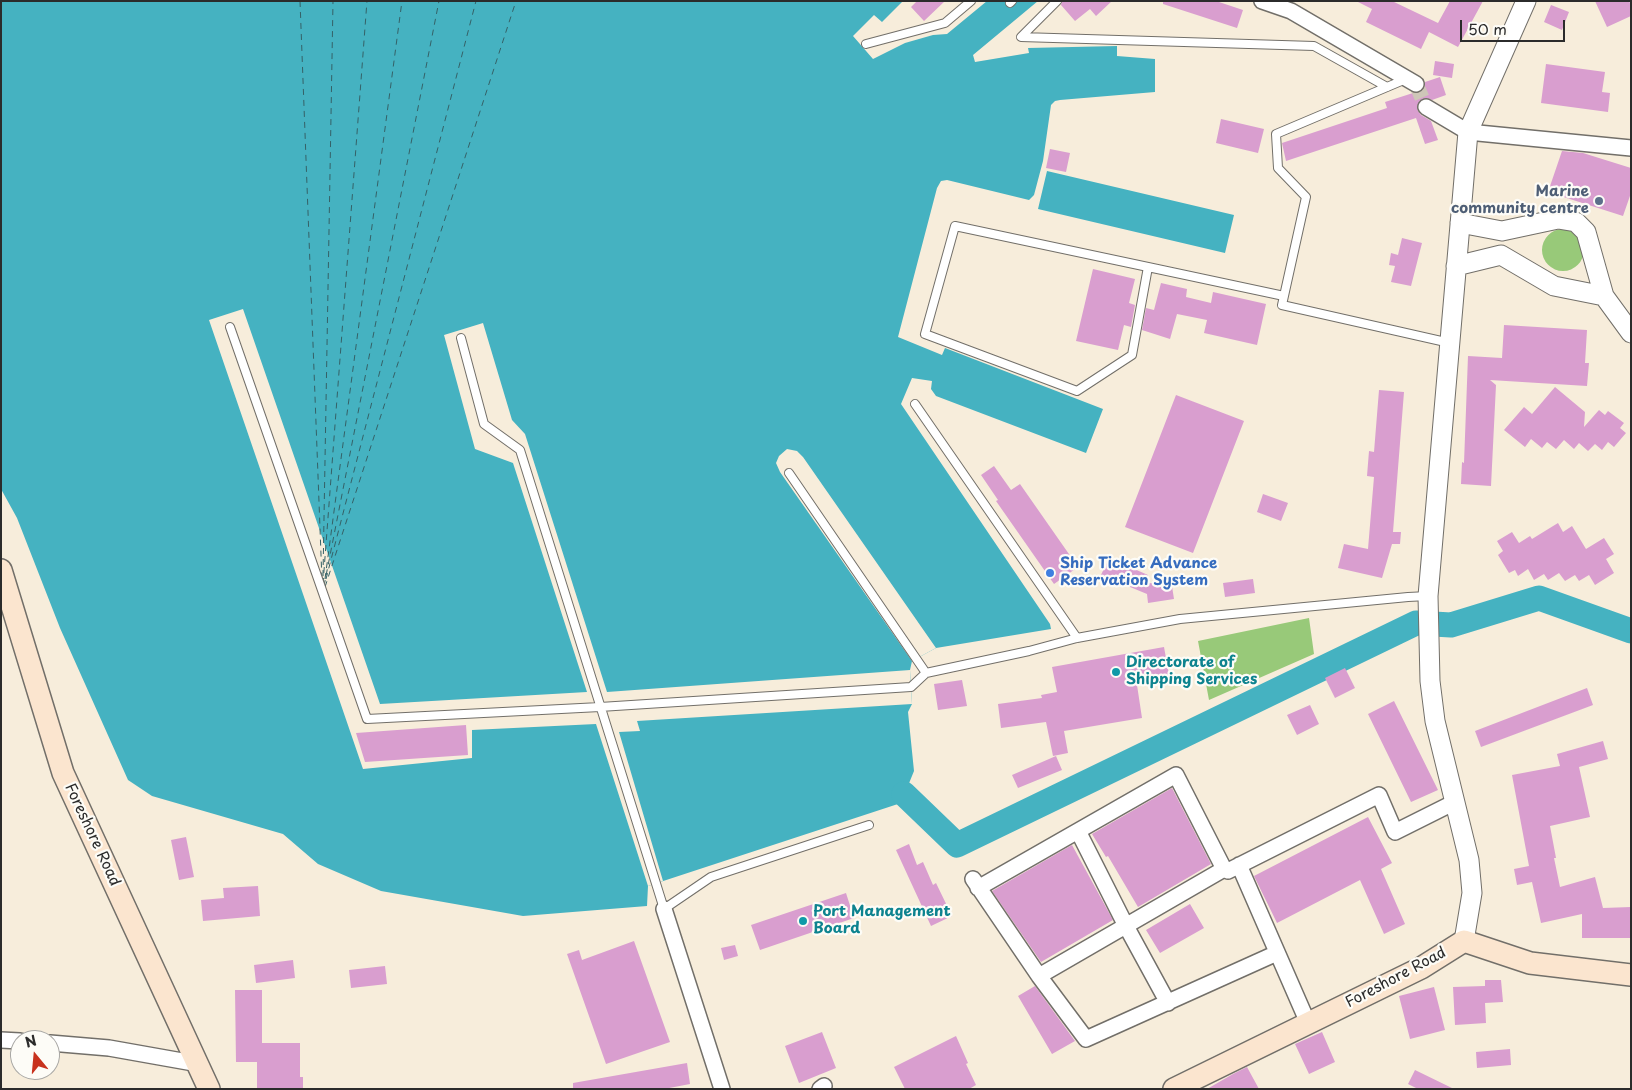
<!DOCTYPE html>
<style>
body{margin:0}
#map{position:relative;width:1632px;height:1090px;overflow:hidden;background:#f7eddb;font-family:"Playpen Sans",sans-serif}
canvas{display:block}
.frame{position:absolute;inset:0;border:2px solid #2b2b2b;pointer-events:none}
.north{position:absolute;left:10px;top:1030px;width:50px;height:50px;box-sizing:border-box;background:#fdfcf7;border:1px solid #a9a8a5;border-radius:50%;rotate:343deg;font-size:14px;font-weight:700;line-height:20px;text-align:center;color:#2b2b2b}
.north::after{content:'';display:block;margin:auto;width:18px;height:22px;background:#c8321e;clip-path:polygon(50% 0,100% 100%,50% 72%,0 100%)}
.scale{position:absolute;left:1460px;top:20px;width:105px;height:22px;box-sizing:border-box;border:2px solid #2b2b2b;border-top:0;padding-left:6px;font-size:15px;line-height:18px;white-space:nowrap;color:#2b2b2b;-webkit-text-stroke:4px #fdfcf7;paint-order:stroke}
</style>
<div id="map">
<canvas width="1632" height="1090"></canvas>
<div class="frame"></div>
<div class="north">N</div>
<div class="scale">50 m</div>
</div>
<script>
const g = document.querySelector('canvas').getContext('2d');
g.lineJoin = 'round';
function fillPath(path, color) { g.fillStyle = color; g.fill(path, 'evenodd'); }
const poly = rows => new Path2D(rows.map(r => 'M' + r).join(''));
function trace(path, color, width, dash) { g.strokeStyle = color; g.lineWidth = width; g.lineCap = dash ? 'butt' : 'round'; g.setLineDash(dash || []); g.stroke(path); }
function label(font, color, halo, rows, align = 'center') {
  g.font = font + ' "Playpen Sans",sans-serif'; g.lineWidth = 4.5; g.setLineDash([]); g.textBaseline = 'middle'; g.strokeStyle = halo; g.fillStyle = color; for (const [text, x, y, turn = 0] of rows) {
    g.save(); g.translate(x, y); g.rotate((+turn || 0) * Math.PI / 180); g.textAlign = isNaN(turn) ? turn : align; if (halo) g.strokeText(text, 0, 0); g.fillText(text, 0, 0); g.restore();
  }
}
fillPath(poly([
 '1542 250a21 21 0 1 1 42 0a21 21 0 1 1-42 0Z',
 [1309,618,1314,654,1209,700,1198,641]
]), '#98c979');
fillPath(poly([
 [1,1,903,1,882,22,874,15,853,36,873,59,905,43,933,35,947,34,987,1,1038,1,973,55,975,62,1029,53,1028,48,1117,46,1117,56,1155,59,1155,92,1060,100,1055,101,1051,105,1043,161,1034,195,1029,200,947,180,941,181,937,188,898,337,942,355,945,348,1103,409,1086,453,936,396,931,389,932,381,912,378,901,404,1050,624,1051,629,936,648,912,661,910,670,912,704,908,712,914,771,901,803,648,886,647,906,523,916,381,891,318,864,283,834,152,796,128,780,60,628,17,518,1,489],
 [1047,171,1234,215,1225,253,1038,209]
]), '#45b2c1');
fillPath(poly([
 [243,309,380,704,587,692,513,463,475,449,444,335,483,323,512,420,525,434,607,692,910,670,912,704,637,721,640,731,619,732,663,881,648,886,596,724,472,730,472,758,363,769,209,320],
 [787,449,797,451,803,457,936,648,912,661,780,472,776,463,779,456]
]), '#f7eddb');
trace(poly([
 [904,794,957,845,1416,623,1451,625,1539,598,1631,631]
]), '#45b2c1', 25);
trace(poly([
 [300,1,322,581],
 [323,576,333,1],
 [325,579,402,1],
 [326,579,476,1],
 [323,584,367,1],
 [324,586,439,1],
 [325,587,516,1]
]), '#356167', 1, [6, 5]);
fillPath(poly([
 [917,1,945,1,924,21,911,7],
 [1062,1,1112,1,1096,16,1090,9,1075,21,1061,5],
 [1163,1,1216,1,1243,10,1237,28,1163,4],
 [1356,1,1392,1,1438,23,1450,1,1483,1,1458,47,1429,32,1421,49,1366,22,1372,9],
 [1595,1,1629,1,1631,5,1631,16,1607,27],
 [1551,5,1569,12,1562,30,1544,22],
 [1435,61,1454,64,1452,78,1433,75],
 [1546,64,1605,72,1602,92,1610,93,1608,112,1541,103],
 [1440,77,1446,95,1432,100,1427,98,1422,99,1417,106,1418,111,1421,115,1431,121,1438,140,1425,144,1416,118,1286,161,1282,143,1387,108,1385,102,1413,93,1420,92,1424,88,1425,82],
 [1221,119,1264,129,1258,153,1216,143],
 [1050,149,1070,153,1066,172,1046,168],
 [1562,151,1583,153,1631,168,1631,193,1623,216,1548,192],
 [1402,238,1422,243,1411,286,1391,282,1395,266,1389,265,1391,253,1398,255],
 [1093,269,1135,279,1129,303,1135,305,1131,327,1124,325,1118,350,1076,341],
 [1161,283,1187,289,1186,297,1211,303,1213,292,1266,304,1257,345,1204,333,1207,320,1177,314,1170,339,1142,330,1146,308,1154,310],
 [1504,325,1587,330,1585,363,1589,363,1587,386,1490,380,1496,385,1491,486,1461,484,1462,462,1464,463,1468,356,1502,358],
 [1555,387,1585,412,1584,427,1599,410,1605,415,1608,411,1624,423,1620,428,1626,433,1614,447,1608,442,1602,450,1595,444,1588,451,1579,443,1574,449,1564,440,1556,449,1547,442,1542,448,1531,439,1525,447,1504,430,1524,407,1532,414],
 [1379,390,1404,392,1393,532,1401,532,1400,544,1392,544,1382,578,1338,568,1344,544,1368,549,1374,477,1367,476,1369,451,1374,452],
 [1176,395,1244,421,1193,553,1125,527],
 [994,466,1011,490,1020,484,1078,567,1054,584,996,501,998,500,981,475],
 [1263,494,1288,503,1281,521,1257,512],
 [1558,523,1563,532,1572,526,1586,549,1604,538,1614,554,1606,559,1614,573,1595,585,1589,575,1579,581,1575,575,1565,581,1559,573,1548,580,1544,574,1534,580,1528,569,1518,576,1515,570,1509,573,1498,555,1503,551,1497,541,1512,532,1519,543,1530,536,1532,539],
 [1109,558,1148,575,1145,584,1171,580,1174,599,1148,603,1147,594,1101,575],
 [1253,579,1255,593,1225,597,1223,583],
 [1164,647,1170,680,1137,685,1142,718,1064,731,1068,753,1053,756,1046,722,1001,728,998,704,1042,698,1041,695,1057,692,1052,667],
 [1345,668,1355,688,1335,698,1325,678],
 [962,680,967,706,938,710,934,684],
 [1587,688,1593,705,1481,747,1475,731],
 [1394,701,1438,790,1411,802,1368,714],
 [1310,705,1319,724,1297,735,1287,715],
 [466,725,468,755,365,762,356,733],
 [1603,741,1608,759,1579,767,1590,817,1550,826,1556,858,1554,858,1560,887,1595,877,1603,908,1631,907,1631,938,1582,938,1582,914,1541,923,1532,882,1517,885,1514,869,1529,866,1512,775,1560,766,1557,754],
 [1056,756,1062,770,1018,788,1012,775],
 [1172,788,1211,864,1138,907,1108,856,1106,857,1092,834],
 [1368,817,1392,863,1381,869,1405,924,1384,934,1360,880,1277,923,1254,876],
 [186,837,194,877,179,880,171,840],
 [909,844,917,865,923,862,933,885,936,883,952,916,931,926,896,850],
 [1072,845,1113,920,1041,962,992,891],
 [258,886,260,916,203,921,201,900,224,898,223,888],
 [846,893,854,918,760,950,751,925],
 [1190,904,1204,928,1160,953,1146,930],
 [634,941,670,1042,606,1064,567,954,579,950,582,960],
 [735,945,738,956,724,960,721,948],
 [293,960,295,978,256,983,254,965],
 [385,966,387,984,351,988,349,970],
 [1485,980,1501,980,1503,1002,1485,1003,1486,1023,1455,1025,1453,987,1485,986],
 [1035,986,1075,1041,1052,1054,1018,996],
 [1434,987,1445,1030,1410,1039,1399,996],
 [235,990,262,990,262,1043,300,1043,300,1077,303,1077,303,1089,257,1089,257,1062,236,1062],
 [822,1032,836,1068,799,1083,785,1046],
 [1322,1032,1335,1062,1309,1074,1295,1044],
 [956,1036,968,1063,966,1064,976,1085,969,1089,905,1089,894,1067],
 [1510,1049,1511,1065,1477,1068,1476,1052],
 [687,1063,690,1084,664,1089,573,1089,573,1083],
 [1247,1067,1259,1089,1207,1089,1233,1074],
 [1415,1070,1454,1089,1418,1089,1408,1084]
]), '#d99ecf');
trace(poly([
 [1416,84,1426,107]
]), '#cec6b8', 15, [15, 8]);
const service = poly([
 [1057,1,1021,37,1314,46,1387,87],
 [1010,3,1012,1],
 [866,44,945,23,971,1],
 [1406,79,1276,134,1278,168,1306,197,1282,305,1450,343],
 [1148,267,1132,355,1077,391,925,334,955,226,1148,267,1284,296],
 [230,327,367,719,600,707,911,687,926,673,1029,651,1077,638,1180,619,1408,597,1428,596],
 [461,338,484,424,520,450,664,909,711,877,869,825],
 [915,404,1077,638],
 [789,473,926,673]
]);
const minor = poly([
 [1262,1,1291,11,1416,84],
 [1426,107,1468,132,1631,148],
 [1078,831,1126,926,1168,1003],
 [1239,865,1308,1023],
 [973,879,1039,976,1086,1039,1277,953],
 [978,888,1176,775,1224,869],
 [664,909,722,1089],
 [1039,976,1224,869,1228,871,1379,795,1395,832,1455,802],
 [1,1040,20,1041],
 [50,1043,109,1048,199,1064],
 [820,1089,824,1086]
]);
const tertiary = poly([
 [1460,223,1502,231,1558,219,1576,222,1586,232,1604,296,1631,333],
 [1456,266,1501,255,1554,286,1604,296],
 [1464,941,1472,893,1469,860,1435,721,1430,681,1428,596,1468,132,1526,1]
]);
const secondary = poly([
 [1,570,63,773,209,1089],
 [1174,1089,1421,968,1464,941,1530,963,1631,975]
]);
trace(service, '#726f69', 10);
trace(minor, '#726f69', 18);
trace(tertiary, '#726f69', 21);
trace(secondary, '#726f69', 24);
trace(service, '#fff', 8);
trace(minor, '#fff', 15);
trace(tertiary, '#fff', 19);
trace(secondary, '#fbe5cf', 21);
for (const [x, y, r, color] of [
 [1599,201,5,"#5c6f8a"],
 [1050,573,5,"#3f7fe0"],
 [1116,672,5,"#0f9aa8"],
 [803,921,5,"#0f9aa8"]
]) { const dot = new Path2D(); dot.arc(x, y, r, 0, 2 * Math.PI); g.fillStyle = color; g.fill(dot); trace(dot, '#fdfcf7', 2); }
label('bold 15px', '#4e5e75', '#fdfcf7', [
 ["Marine",1589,192],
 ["community centre",1589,209]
], 'right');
label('bold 15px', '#366cbe', '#fdfcf7', [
 ["Ship Ticket Advance",1060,564],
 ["Reservation System",1060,581]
], 'left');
label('bold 15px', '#0d838f', '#fdfcf7', [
 ["Directorate of",1126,663],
 ["Shipping Services",1126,680],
 ["Port Management",813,912],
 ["Board",813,929]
], 'left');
label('15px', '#2b2b2b', '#fdfcf7', [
 ["Foreshore Road",92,835,65],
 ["Foreshore Road",1396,978,-28]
]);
</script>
